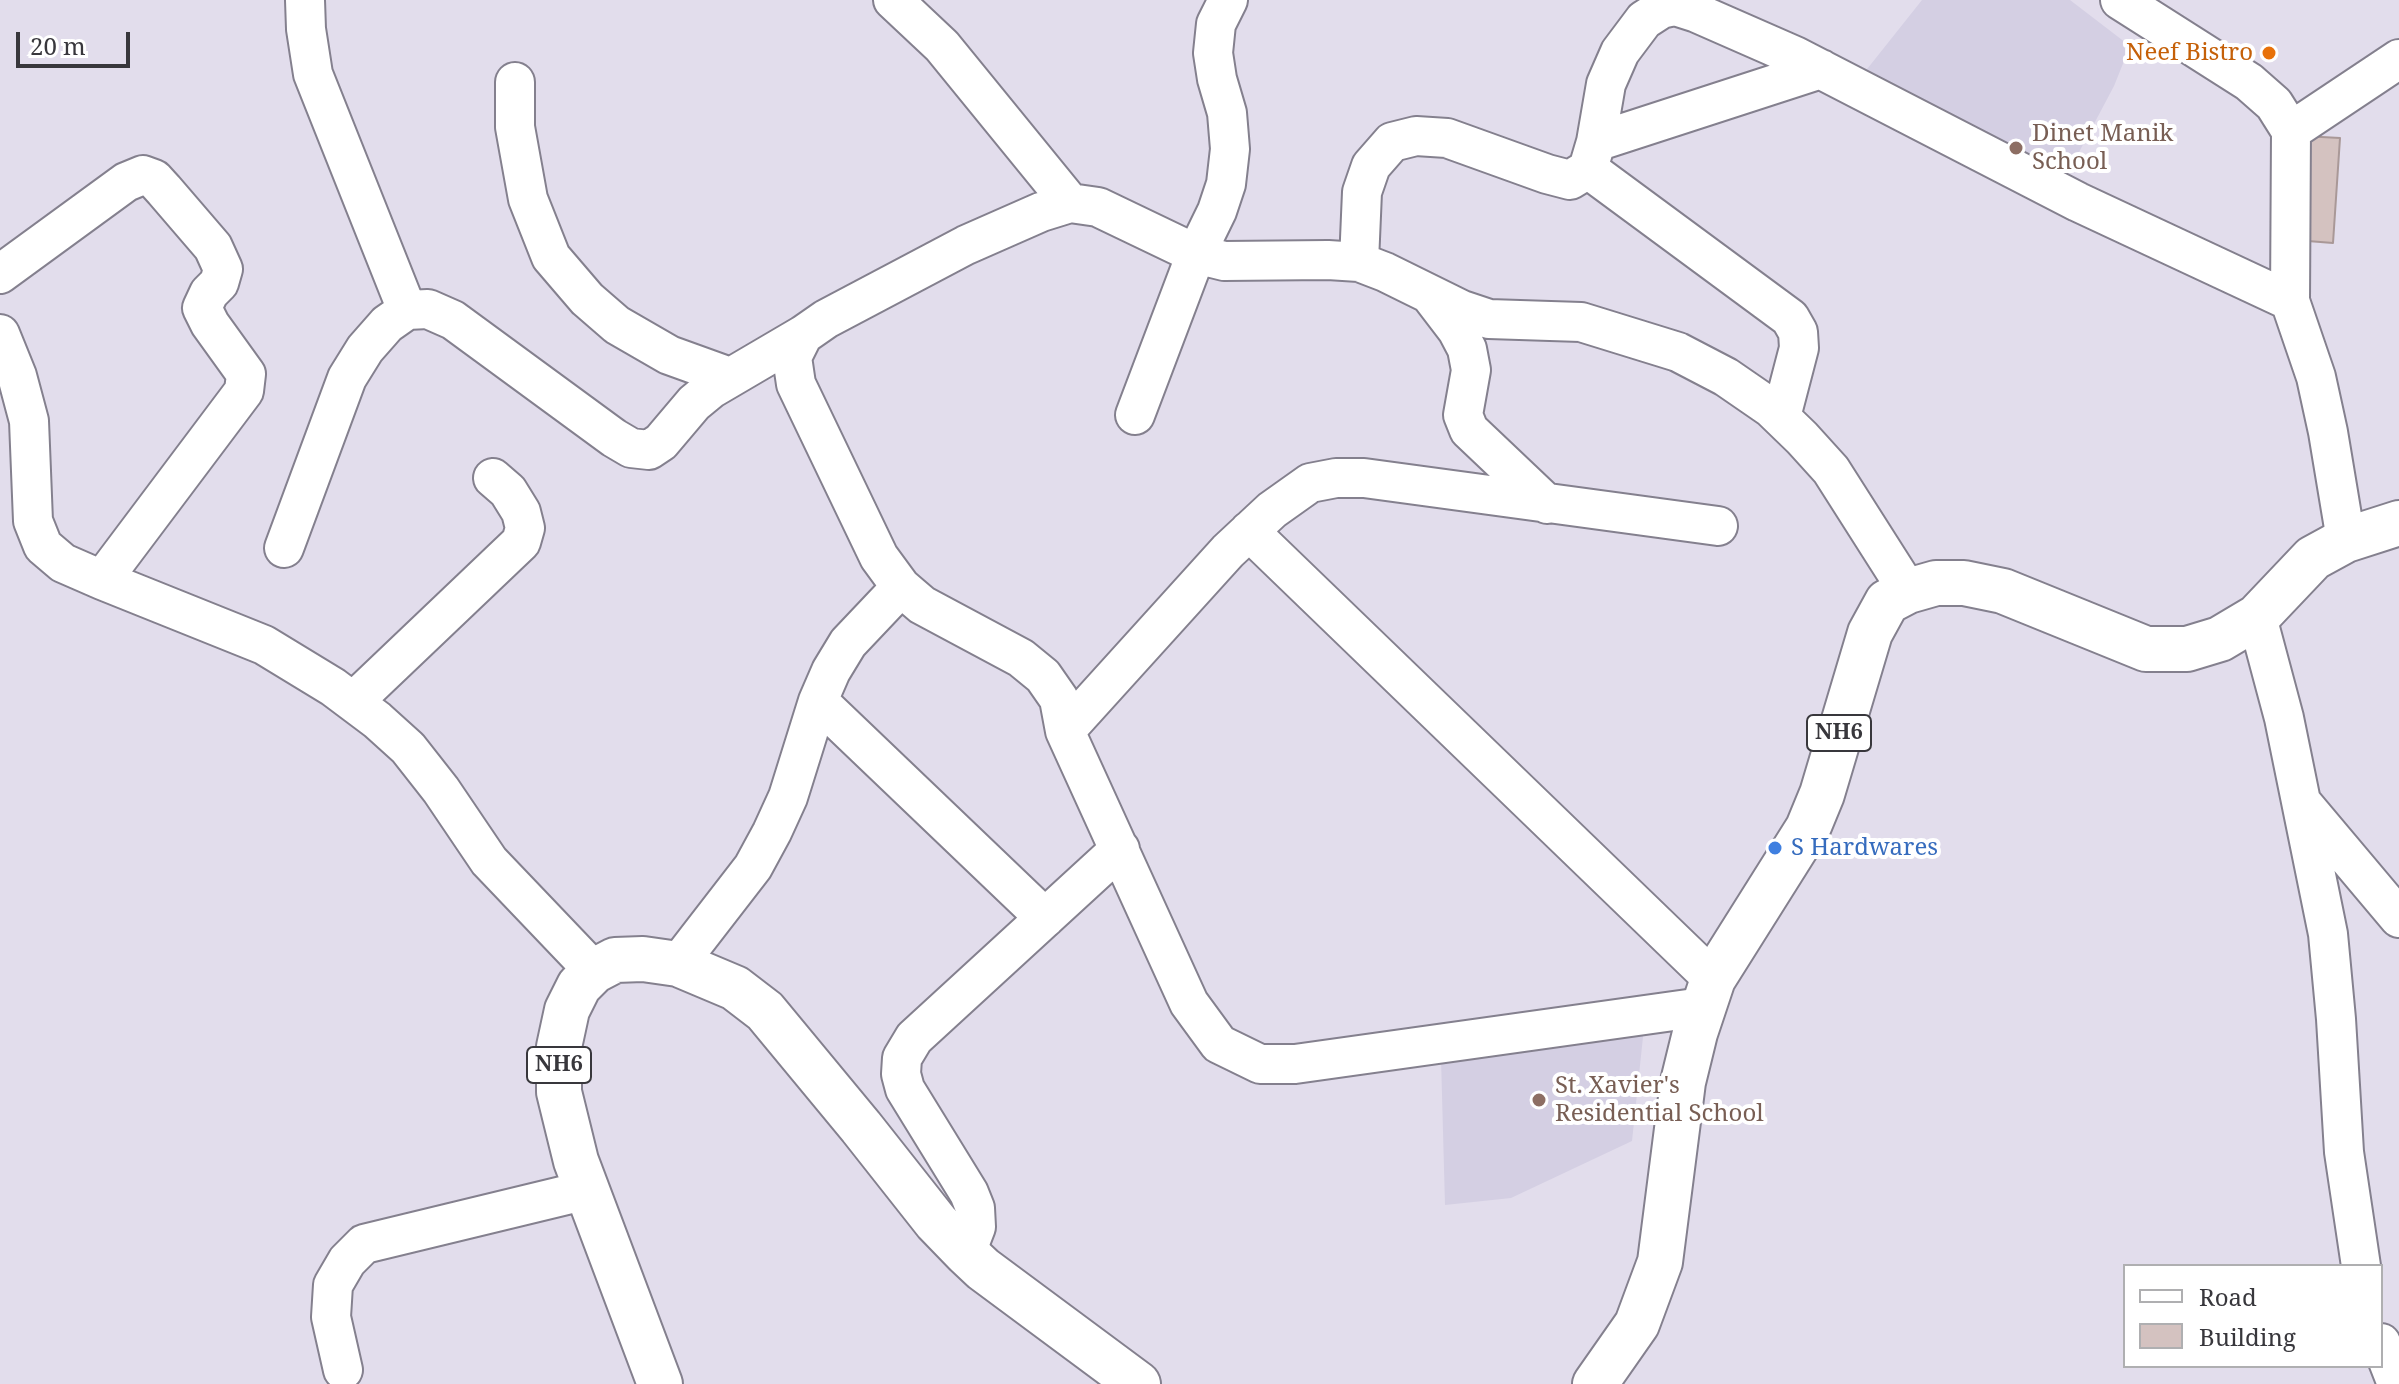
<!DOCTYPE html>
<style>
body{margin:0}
#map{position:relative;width:2399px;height:1384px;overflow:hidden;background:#e2ddec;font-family:"Noto Serif",serif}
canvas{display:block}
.legend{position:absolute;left:2123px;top:1264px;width:260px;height:104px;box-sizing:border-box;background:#fff;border:2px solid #afafb1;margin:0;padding:10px 14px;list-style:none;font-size:24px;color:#38373c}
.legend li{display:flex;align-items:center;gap:16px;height:40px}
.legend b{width:40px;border:2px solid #afafb1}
.scale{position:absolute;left:16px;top:32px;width:114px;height:36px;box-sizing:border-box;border:4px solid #38373c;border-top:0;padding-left:10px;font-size:24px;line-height:28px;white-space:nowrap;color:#38373c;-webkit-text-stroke:6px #fff;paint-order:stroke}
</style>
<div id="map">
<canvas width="2399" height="1384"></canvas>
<ul class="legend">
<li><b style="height:10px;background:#fff"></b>Road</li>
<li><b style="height:22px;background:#d4c2c0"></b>Building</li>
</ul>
<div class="scale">20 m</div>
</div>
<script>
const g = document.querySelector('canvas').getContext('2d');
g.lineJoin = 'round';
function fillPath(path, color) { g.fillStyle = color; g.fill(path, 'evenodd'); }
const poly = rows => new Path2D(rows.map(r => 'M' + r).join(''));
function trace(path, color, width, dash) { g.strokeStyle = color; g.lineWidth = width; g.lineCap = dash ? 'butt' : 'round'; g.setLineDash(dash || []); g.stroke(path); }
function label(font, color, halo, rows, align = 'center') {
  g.font = font + ' "Noto Serif",serif'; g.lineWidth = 8; g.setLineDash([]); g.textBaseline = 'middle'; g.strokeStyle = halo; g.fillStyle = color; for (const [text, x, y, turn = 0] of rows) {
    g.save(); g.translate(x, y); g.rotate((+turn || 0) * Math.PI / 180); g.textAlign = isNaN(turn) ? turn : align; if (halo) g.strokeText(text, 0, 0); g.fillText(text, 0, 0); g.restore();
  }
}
fillPath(poly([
 [1922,0,2070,0,2130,46,2114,86,2050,207,1852,88],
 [1645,1018,1632,1141,1511,1198,1445,1205,1441,1058]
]), '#d4cfe3');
const building = poly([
 [2303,136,2340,138,2333,243,2295,240,2303,136]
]);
fillPath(building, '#d4c2c0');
trace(building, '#a99897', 2);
const street = poly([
 [305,0,306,29,313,74,407,310],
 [893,0,942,46,1070,203],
 [2120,0,2249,82,2274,104,2291,131,2290,301,2316,377,2328,432,2346,540],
 [515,82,515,127,528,199,551,257,587,299,617,325,669,355,730,377],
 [2291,131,2399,59],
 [1596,142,1821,69],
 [1588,169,1790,318,1798,332,1799,348,1781,417],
 [1359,262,1362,192,1371,166,1392,142,1416,136,1447,138,1547,174,1570,180,1588,169,1596,142,1606,84,1620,52,1644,20,1661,9,1675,6,1697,13,1795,56,2078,202,2290,301],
 [0,274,126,182,143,175,154,179,164,190,213,247,223,269,219,283,209,293,202,308,210,324,246,374,244,391,102,580],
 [1431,296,1457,330,1467,349,1471,370,1463,415,1469,430,1547,504],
 [0,334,17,376,29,421,33,521,43,546,63,563,102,580,264,645,333,687,377,720,408,748,441,790,489,861,594,971],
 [1135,415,1196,254,1217,211,1226,184,1230,149,1227,113,1217,79,1213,53,1216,24,1228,0],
 [1249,531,1713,979],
 [284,548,347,378,365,349,387,324,407,310,428,309,453,320,614,438,631,448,649,450,661,442,694,403,711,389,803,335],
 [2257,617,2284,718,2328,934,2336,1019,2344,1152,2361,1266],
 [818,701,1045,918],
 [353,702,521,542,525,528,521,512,508,491,493,478],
 [1065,731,1228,551,1272,510,1310,483,1336,478,1364,478,1718,526],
 [2303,804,2399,918],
 [678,964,753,867,772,832,788,797,818,701,831,671,848,643,901,587],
 [1702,1007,1295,1064,1260,1064,1219,1044,1189,1003,1065,731,1059,699,1043,676,1021,658,922,605,901,587,879,557,796,384,792,357,803,335,826,319,966,245,1041,212,1070,203,1098,207,1196,254,1224,261,1328,260,1359,262,1385,272,1462,310,1489,319,1581,322,1678,352,1726,377,1771,408,1802,438,1831,470,1908,591],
 [966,1253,976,1227,975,1208,969,1193,905,1089,901,1074,902,1058,914,1038,1120,849],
 [2381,1343,2397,1384],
 [343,1370,331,1317,333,1285,347,1261,364,1244,587,1190]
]);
const highway = poly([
 [660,1384,576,1161,559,1092,559,1047,567,1010,579,986,594,971,615,960,643,959,678,964,735,988,765,1011,861,1127,936,1222,966,1253,983,1269,1138,1384],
 [1595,1384,1637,1324,1660,1262,1683,1082,1695,1033,1713,979,1808,828,1822,794,1870,633,1887,602,1908,591,1936,583,1964,583,2003,591,2146,649,2187,649,2220,639,2257,617,2313,558,2346,540,2399,523]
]);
trace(street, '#84808e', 42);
trace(highway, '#84808e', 48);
trace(street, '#fff', 38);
trace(highway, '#fff', 44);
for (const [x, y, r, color] of [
 [2269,53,8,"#e8710a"],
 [2016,148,8,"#8d6e63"],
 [1775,848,8,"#3f7fe0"],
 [1539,1100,8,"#8d6e63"]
]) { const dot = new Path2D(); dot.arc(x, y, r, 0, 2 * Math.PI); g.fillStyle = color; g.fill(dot); trace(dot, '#fff', 3); }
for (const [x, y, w] of [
 [1839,733,64],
 [559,1065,64]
]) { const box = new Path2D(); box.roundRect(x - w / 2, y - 18, w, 36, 6); g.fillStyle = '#fff'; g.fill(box); trace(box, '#38373c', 2); }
label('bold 22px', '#38373c', null, [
 ["NH6",1839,733],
 ["NH6",559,1065]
]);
label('24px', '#c56008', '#fff', [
 ["Neef Bistro",2253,53]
], 'right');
label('24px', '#785e54', '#fff', [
 ["Dinet Manik",2032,134],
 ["School",2032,162],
 ["St. Xavier's",1555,1086],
 ["Residential School",1555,1114]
], 'left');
label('24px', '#366cbe', '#fff', [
 ["S Hardwares",1791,848]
], 'left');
</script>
